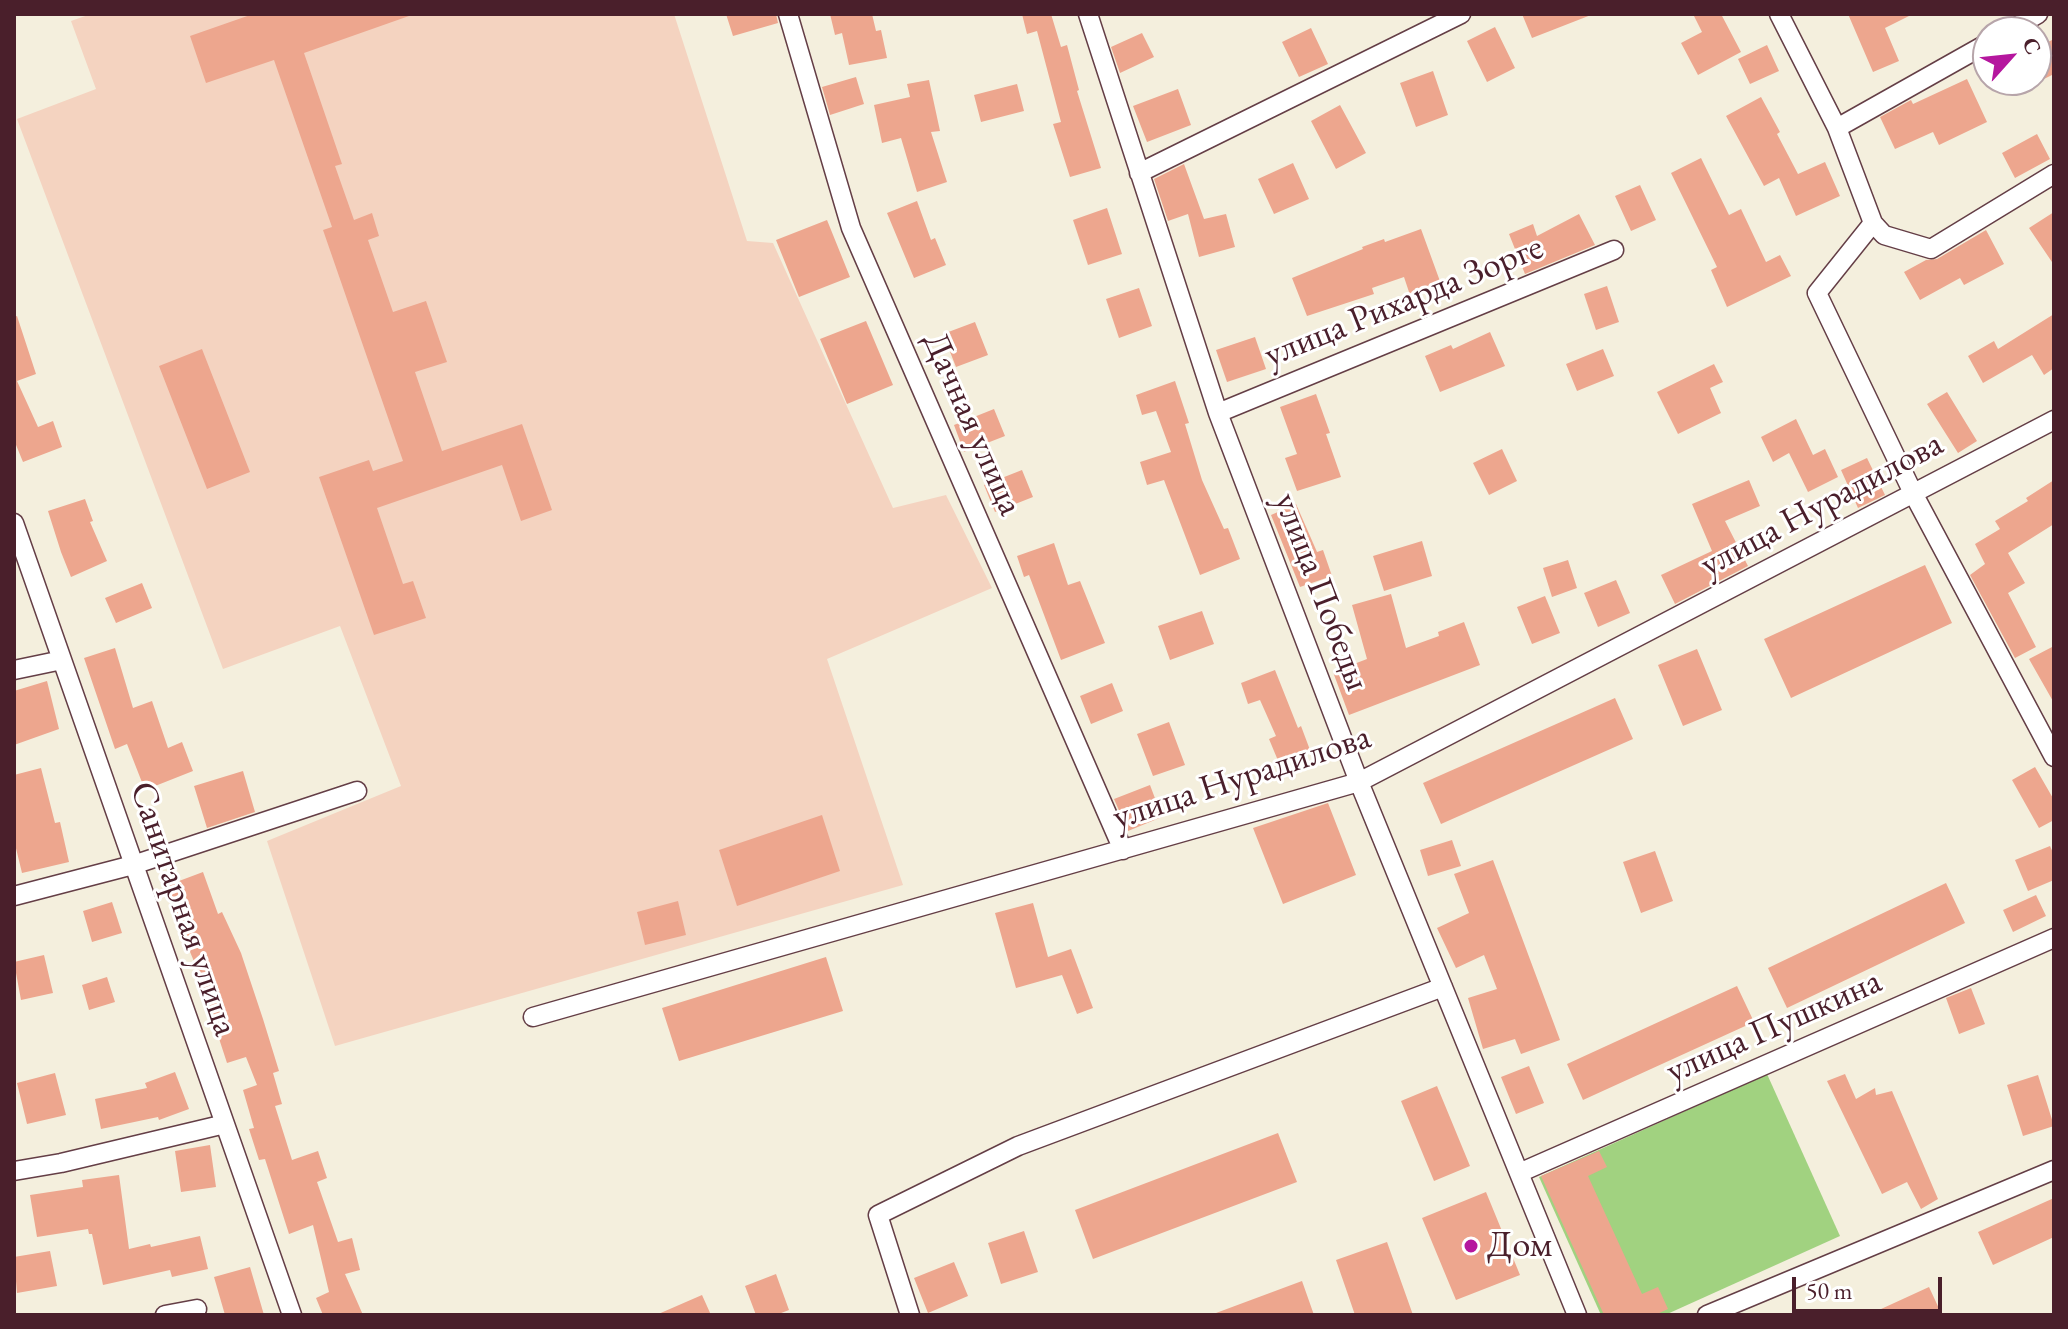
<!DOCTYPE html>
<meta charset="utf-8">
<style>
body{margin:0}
#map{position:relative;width:2068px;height:1329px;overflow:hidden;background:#f4efdd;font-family:"EB Garamond",serif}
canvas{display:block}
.frame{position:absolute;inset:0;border:16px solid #4a1f2b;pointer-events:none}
.north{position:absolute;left:1972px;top:16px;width:80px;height:80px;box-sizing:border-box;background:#fff;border:2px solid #b7a5aa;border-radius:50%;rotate:63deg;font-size:22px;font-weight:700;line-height:32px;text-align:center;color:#4a1f2b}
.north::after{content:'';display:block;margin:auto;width:28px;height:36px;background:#b5179e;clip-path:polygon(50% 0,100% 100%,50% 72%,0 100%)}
.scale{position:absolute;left:1792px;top:1277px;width:150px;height:36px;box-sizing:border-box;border:4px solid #4a1f2b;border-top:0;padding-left:10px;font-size:24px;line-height:28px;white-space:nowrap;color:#4a1f2b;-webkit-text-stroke:6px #fff;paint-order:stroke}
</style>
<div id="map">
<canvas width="2068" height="1329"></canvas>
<div class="frame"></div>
<div class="north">С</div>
<div class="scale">50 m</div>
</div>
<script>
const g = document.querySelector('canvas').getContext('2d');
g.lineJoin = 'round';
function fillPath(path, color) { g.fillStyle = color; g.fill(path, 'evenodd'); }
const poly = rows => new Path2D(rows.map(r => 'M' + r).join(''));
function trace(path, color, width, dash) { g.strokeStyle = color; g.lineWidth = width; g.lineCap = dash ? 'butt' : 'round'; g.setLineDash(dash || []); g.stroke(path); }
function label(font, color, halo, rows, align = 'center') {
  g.font = font + ' "EB Garamond",serif'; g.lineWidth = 6; g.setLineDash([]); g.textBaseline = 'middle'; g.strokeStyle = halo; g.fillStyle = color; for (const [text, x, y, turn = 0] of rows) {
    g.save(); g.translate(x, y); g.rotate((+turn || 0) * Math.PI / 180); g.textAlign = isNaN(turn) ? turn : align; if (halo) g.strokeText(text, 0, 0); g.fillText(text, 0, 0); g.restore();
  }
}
fillPath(poly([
 [91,14,674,14,747,241,773,243,893,508,946,495,992,588,827,659,903,885,335,1046,267,841,401,786,340,626,223,669,17,119,96,89,71,21]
]), '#f4d3c0');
fillPath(poly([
 [1767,1074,1840,1236,1665,1315,1601,1315,1539,1177]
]), '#a1d280');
fillPath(poly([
 [253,14,408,14,409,16,304,53,342,164,335,166,354,220,372,213,379,236,368,240,393,312,426,301,447,362,415,372,442,451,522,424,552,510,521,521,502,465,377,508,403,584,413,581,426,618,374,635,319,477,369,460,373,471,403,461,323,230,332,227,274,60,206,83,190,36],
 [726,14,776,14,778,23,733,36],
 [830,14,872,14,876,31,881,30,887,58,849,65,842,33,835,35],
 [1022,14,1051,14,1061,47,1067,45,1079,90,1077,91,1101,168,1070,177,1053,124,1061,122,1037,31,1027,34],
 [1522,14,1591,14,1591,15,1532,38],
 [1693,14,1721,14,1741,52,1698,75,1681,43,1702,32],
 [1848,14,1913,14,1885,28,1899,61,1873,72],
 [1495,27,1515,68,1487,82,1467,41],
 [1311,28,1328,64,1299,77,1282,42],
 [1142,33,1154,57,1120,73,1111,47],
 [2054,39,2054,74,2036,83,2036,48],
 [1767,45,1779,71,1750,84,1738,59],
 [1433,71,1448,115,1416,127,1400,83],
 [856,77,864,104,830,115,822,87],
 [1967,79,1987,122,1939,145,1933,132,1895,149,1880,117,1911,100,1913,104],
 [929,80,940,131,931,132,947,182,917,192,901,138,882,143,874,105,910,97,907,84],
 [1017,84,1024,111,981,122,974,95],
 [1178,89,1191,125,1147,142,1133,106],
 [1761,97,1780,132,1777,134,1798,174,1825,162,1840,196,1796,216,1779,178,1764,186,1726,116],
 [1340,105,1366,153,1336,169,1311,121],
 [2037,134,2050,159,2015,178,2002,153],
 [1701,158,1729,215,1741,209,1766,262,1780,255,1791,276,1727,307,1711,270,1717,267,1671,173],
 [1293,163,1309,199,1274,214,1258,179],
 [1184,164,1204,219,1226,214,1235,247,1199,257,1188,214,1168,221,1154,179],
 [1640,185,1656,220,1631,231,1615,196],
 [917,201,931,240,935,238,946,265,914,278,887,213],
 [1107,208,1122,254,1088,265,1073,220],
 [2054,212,2054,265,2029,228],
 [1579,214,1595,245,1525,274,1509,234,1533,224,1537,236],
 [827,220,850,277,799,297,776,240],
 [1421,229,1441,284,1410,295,1404,277,1372,288,1374,294,1307,316,1292,278,1363,249,1362,247,1384,239,1385,242],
 [1986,230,2004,264,1964,285,1960,278,1920,300,1904,272,1926,260,1937,259],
 [1607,286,1619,322,1596,330,1584,294],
 [1139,288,1152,326,1119,338,1106,299],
 [2054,314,2054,368,2044,375,2032,355,1983,383,1968,356,1994,341,1998,349],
 [17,316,36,374,17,381,38,427,53,421,62,447,23,462,14,440,14,317],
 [866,321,893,385,847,404,820,339],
 [975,322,988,355,956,367,943,334],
 [1490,332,1505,366,1440,392,1425,356,1451,345,1453,349],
 [1255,337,1266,369,1227,382,1216,350],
 [202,349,250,472,207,489,159,366],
 [1603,349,1614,376,1577,391,1566,364],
 [1714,364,1723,382,1710,388,1721,413,1678,434,1657,392],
 [1175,381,1189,423,1185,424,1202,480,1224,529,1228,528,1240,559,1200,575,1164,480,1147,485,1140,462,1171,452,1156,411,1142,415,1136,395],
 [1947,392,1977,441,1958,453,1927,404],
 [1316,394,1330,433,1326,434,1341,477,1297,491,1285,458,1297,454,1280,407],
 [994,409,1005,436,964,452,954,425],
 [1796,419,1813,455,1825,449,1838,477,1808,492,1789,453,1773,462,1761,437],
 [1502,449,1517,481,1489,495,1473,463],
 [1867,458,1885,495,1858,508,1841,470],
 [1022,470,1033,497,995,512,984,485],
 [1749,480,1760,506,1725,521,1748,566,1675,604,1661,575,1712,551,1692,504],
 [2054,480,2054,524,2008,553,2025,583,2008,593,2036,647,2015,658,1970,575,1985,564,1975,544,2000,529,1995,521,2028,501,2026,498],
 [85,499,93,521,90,522,107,561,71,577,61,552,48,511],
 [1296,504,1317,552,1323,550,1332,576,1300,587,1271,515],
 [1422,541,1432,576,1384,591,1373,556],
 [1054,543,1068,585,1080,581,1105,643,1061,660,1029,575,1024,577,1017,556],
 [1568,560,1577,588,1552,597,1543,568],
 [1925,565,1952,623,1791,698,1764,639],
 [1616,580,1630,613,1598,627,1584,593],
 [142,583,152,608,116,623,105,598],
 [1391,594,1406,648,1439,636,1438,632,1464,622,1480,665,1349,715,1333,672,1367,659,1352,605],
 [1545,596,1560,633,1532,644,1517,607],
 [1202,611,1214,644,1170,660,1158,626],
 [2054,646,2054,703,2029,659],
 [115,648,133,708,152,701,168,748,182,742,193,771,145,790,127,744,115,749,84,658],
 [1697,649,1722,710,1683,726,1658,665],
 [1275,670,1298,728,1301,726,1310,750,1279,763,1269,739,1276,736,1260,700,1248,704,1241,683],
 [47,681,59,729,14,745,14,691],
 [1112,683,1123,711,1091,724,1080,696],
 [1615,698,1633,739,1441,824,1423,783],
 [1169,722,1185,765,1153,776,1137,734],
 [2035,767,2054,800,2054,820,2039,828,2012,780],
 [41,768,55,823,60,822,69,862,22,873,14,840,14,775],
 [243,771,255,812,207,828,194,786],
 [1150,785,1162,817,1128,831,1114,799],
 [1328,803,1356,875,1283,904,1253,828],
 [822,815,840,871,737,906,719,850],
 [1452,840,1461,866,1428,876,1420,850],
 [2050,846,2054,855,2054,880,2028,891,2015,860],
 [1655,851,1673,901,1641,913,1623,862],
 [1493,860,1560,1040,1521,1054,1515,1039,1483,1049,1468,998,1497,989,1484,955,1456,968,1437,928,1469,913,1454,874],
 [203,872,218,914,222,912,241,953,263,1019,279,1071,273,1073,282,1104,275,1106,292,1160,318,1151,327,1178,317,1182,338,1242,352,1238,360,1270,345,1274,363,1315,323,1315,316,1298,329,1292,313,1225,289,1234,265,1159,259,1160,249,1129,254,1128,243,1090,257,1085,246,1057,227,1063,193,959,163,887],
 [1946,883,1965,923,1787,1008,1768,968],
 [2036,895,2046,916,2013,932,2003,910],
 [678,901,686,935,645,945,637,912],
 [112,902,122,933,92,942,83,911],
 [1033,903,1048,957,1071,949,1093,1008,1077,1014,1062,975,1016,988,995,913],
 [44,955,53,993,21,1000,14,962],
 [826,957,843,1011,679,1061,662,1008],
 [107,977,115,1002,89,1010,82,985],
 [1737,986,1754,1022,1583,1100,1567,1064],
 [1971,988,1985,1024,1959,1034,1946,998],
 [1529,1066,1544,1103,1516,1114,1501,1077],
 [175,1072,189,1109,159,1120,158,1117,101,1129,95,1099,147,1088,145,1083],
 [55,1073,66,1115,27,1124,17,1083],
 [1845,1074,1856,1099,1875,1088,1876,1095,1892,1091,1938,1199,1921,1209,1907,1182,1882,1194,1827,1081],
 [2038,1075,2054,1126,2023,1136,2007,1085],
 [1437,1086,1470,1166,1434,1181,1401,1101],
 [1278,1133,1297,1182,1093,1259,1075,1210],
 [210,1145,216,1187,181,1192,175,1151],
 [1599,1151,1607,1167,1588,1176,1642,1294,1658,1287,1668,1309,1655,1315,1604,1315,1541,1176],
 [119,1175,129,1249,150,1244,151,1247,200,1236,208,1269,172,1277,170,1270,103,1285,92,1234,89,1234,88,1229,37,1237,30,1195,83,1187,82,1180],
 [1486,1192,1520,1275,1456,1300,1422,1218],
 [2054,1198,2054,1237,1993,1265,1978,1232],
 [1024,1231,1038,1272,1001,1284,988,1243],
 [1387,1242,1413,1315,1355,1315,1336,1260],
 [50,1251,57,1286,17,1293,14,1257],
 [954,1262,968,1296,928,1313,914,1278],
 [250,1267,264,1315,225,1315,214,1277],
 [776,1274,789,1310,776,1315,756,1315,745,1286],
 [1302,1281,1314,1315,1217,1315,1216,1313],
 [1929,1287,1942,1315,1868,1315],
 [702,1295,711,1315,656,1315]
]), '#eda68e');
const street = poly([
 [788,14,851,228,1123,850],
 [1088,14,1218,413,1359,782,1577,1315],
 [1779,14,1837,128,1873,223,1884,235,1931,249,2054,174],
 [2007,32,2038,14],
 [1837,128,1988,43],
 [1139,173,1461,14],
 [1873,223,1817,293,1913,493,2054,757],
 [1218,413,1614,250],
 [14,523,292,1315],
 [14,670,62,660],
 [14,896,133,865,357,791],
 [533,1017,1359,782,2054,420],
 [14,1171,61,1163,225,1124],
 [1519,1173,2054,938],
 [165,1315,197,1309],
 [910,1315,878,1215,1018,1146,1443,987],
 [1707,1315,2054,1170]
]);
trace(street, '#643e46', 21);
trace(street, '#fff', 18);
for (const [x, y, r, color] of [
 [1471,1246,8,"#b5179e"]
]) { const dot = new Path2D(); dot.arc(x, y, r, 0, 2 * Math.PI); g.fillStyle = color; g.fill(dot); trace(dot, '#fff', 3); }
label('36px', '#4a1f2b', '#fff', [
 ["улица Рихарда Зорге",1404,302,-22],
 ["Дачная улица",972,424,66],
 ["улица Нурадилова",1822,505,-28],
 ["улица Победы",1321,592,69],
 ["улица Нурадилова",1242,778,-18],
 ["Санитарная улица",183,909,71],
 ["улица Пушкина",1774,1027,-24]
]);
label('36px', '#4a1f2b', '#fff', [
 ["Дом",1487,1246]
], 'left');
</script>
